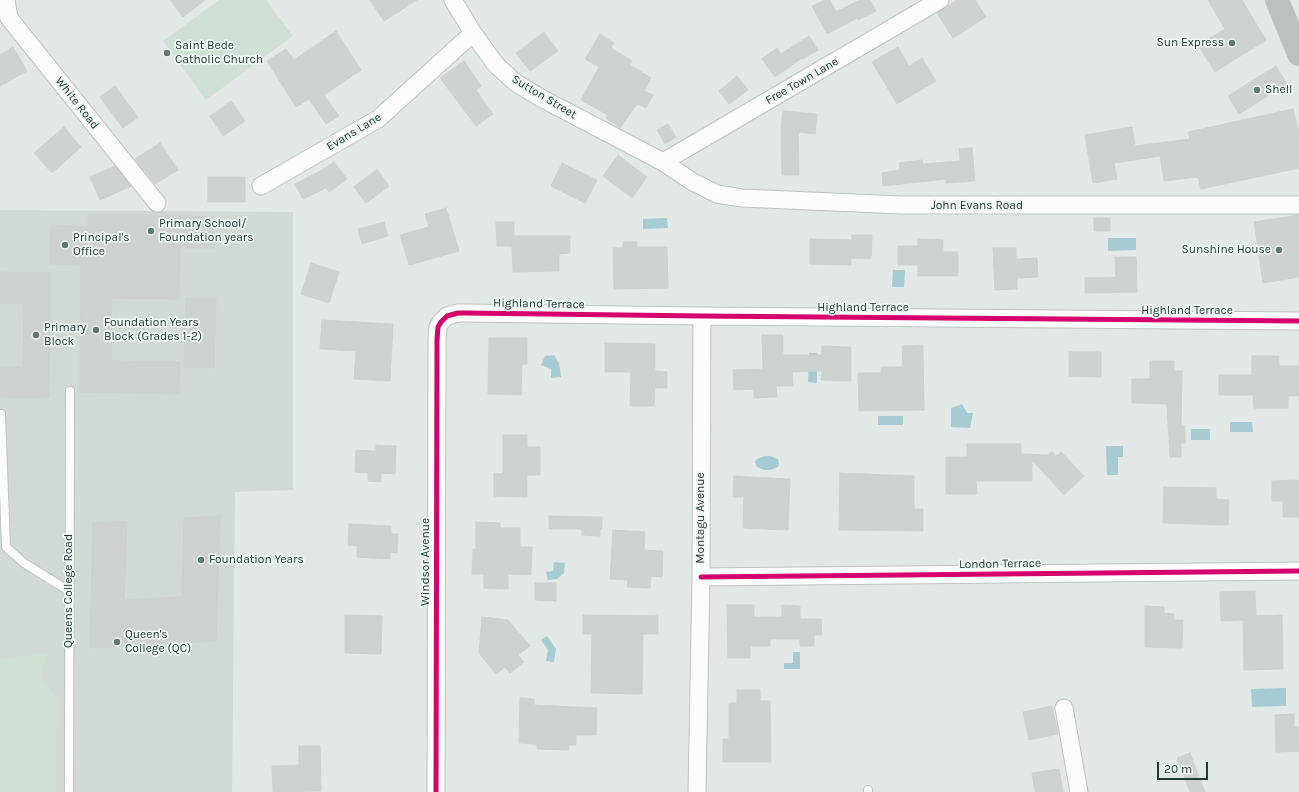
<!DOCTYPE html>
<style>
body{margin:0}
#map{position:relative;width:1299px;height:792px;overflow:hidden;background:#e2e8e5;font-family:Karla,sans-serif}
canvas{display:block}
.scale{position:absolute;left:1157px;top:762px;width:51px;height:18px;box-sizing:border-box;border:2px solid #223934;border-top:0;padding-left:5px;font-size:12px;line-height:14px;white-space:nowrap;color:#223934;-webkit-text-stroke:3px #f0f7f4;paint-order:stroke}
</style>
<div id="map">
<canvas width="1299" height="792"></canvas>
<div class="scale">20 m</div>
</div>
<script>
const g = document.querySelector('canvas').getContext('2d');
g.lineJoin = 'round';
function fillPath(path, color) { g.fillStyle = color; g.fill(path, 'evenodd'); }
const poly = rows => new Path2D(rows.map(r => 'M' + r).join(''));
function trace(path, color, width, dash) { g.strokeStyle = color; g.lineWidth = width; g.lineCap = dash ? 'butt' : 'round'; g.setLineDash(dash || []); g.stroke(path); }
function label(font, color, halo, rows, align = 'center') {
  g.font = font + ' Karla,sans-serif'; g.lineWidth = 3.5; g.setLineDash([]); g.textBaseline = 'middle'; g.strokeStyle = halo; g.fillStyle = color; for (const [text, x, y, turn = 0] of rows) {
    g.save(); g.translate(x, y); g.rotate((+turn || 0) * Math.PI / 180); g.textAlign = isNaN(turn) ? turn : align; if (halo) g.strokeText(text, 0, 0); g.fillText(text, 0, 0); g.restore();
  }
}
fillPath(poly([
 [0,210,293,212,293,490,235,492,232,792,0,792]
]), '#d1d9d5');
fillPath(poly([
 [219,0,266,0,293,36,206,100,163,41],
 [48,654,42,672,44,681,57,699,56,792,0,792,0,658]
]), '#cde0d3');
fillPath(poly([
 [667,218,668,228,643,229,643,219],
 [1108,238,1136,238,1136,250,1108,251],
 [893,270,905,270,904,287,892,287],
 [809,353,817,353,817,383,808,382],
 [554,355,559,363,561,377,551,378,551,369,541,365,545,356],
 [962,404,967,413,973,413,970,428,951,427,951,408],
 [878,416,903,416,903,425,878,425],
 [1230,422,1252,422,1253,432,1230,432],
 [1191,429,1210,429,1210,440,1191,440],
 [1106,446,1123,446,1123,457,1118,457,1118,475,1107,475],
 [765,456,770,456,778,459,779,464,778,467,770,470,765,470,757,467,755,462,757,459],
 [554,562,565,563,564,573,557,579,548,580,546,572,553,571],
 [547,636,556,649,554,662,546,661,548,650,541,640],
 [793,652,800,652,800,669,784,669,784,663,793,663],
 [1286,688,1286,706,1252,707,1251,689]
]), '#a6cbd3');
const building = poly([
 [170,0,205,0,183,17,170,0],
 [370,0,417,0,384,21,370,0],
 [825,0,830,0,836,12,860,0,870,0,876,11,858,20,857,18,827,34,812,6,825,0],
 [957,0,975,0,986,17,953,38,937,13,957,0],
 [1208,0,1242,0,1266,40,1215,72,1198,45,1225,29,1208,0],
 [336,31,361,70,324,95,339,116,326,124,309,99,296,107,267,61,286,49,294,60,336,31],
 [544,32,558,51,530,71,516,53,544,32],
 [600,34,614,43,611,48,632,61,630,65,651,78,644,91,653,95,646,108,637,104,620,128,606,118,608,115,581,100,599,67,585,59,600,34],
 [809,36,818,50,803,59,802,58,775,77,762,59,777,48,781,54,809,36],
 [13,47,27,71,0,86,0,55,13,47],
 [898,47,909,66,922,58,936,81,897,104,872,62,898,47],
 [464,61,481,86,476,90,493,114,476,126,440,78,464,61],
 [1276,66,1287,84,1239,114,1228,96,1276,66],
 [737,76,748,90,729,104,719,91,737,76],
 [115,86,138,117,123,128,100,97,115,86],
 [231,101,245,121,223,136,210,116,231,101],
 [1293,109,1299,134,1299,168,1201,189,1198,177,1164,181,1160,156,1114,163,1117,179,1093,183,1085,135,1132,127,1135,146,1190,139,1188,132,1293,109],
 [783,111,817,114,815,134,798,132,799,175,782,175,781,131,783,111],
 [668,124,676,137,665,144,657,130,668,124],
 [64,127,81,147,52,173,34,153,64,127],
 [160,143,178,170,155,184,135,159,160,143],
 [972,148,975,181,946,183,946,179,883,186,882,173,900,170,899,163,922,160,923,164,960,161,959,149,972,148],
 [618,155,647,177,632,198,603,176,618,155],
 [334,162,347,179,329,192,326,188,303,199,295,184,322,170,334,162],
 [562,163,597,180,585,203,551,186,562,163],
 [115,166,131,186,100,200,90,177,115,166],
 [377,169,389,186,366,203,354,187,377,169],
 [208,177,245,177,245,202,208,202,208,177],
 [446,208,459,251,409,265,400,235,429,227,425,214,446,208],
 [88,214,207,216,214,228,214,248,180,248,179,299,111,298,111,361,180,362,179,394,80,392,81,265,50,264,51,225,88,227,88,214],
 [1299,215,1299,277,1263,283,1254,222,1299,215],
 [1094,218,1110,218,1110,231,1094,231,1094,218],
 [384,222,388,236,362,244,358,229,384,222],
 [496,222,514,222,514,236,570,236,570,253,559,254,559,271,513,272,512,246,497,246,496,222],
 [852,235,872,235,871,259,851,258,851,265,810,264,810,239,852,240,852,235],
 [918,239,943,240,943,252,958,252,958,276,918,276,918,265,898,265,898,246,918,246,918,239],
 [623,242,637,242,637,247,667,247,668,288,614,289,613,248,623,248,623,242],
 [993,248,1016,248,1016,259,1037,258,1038,277,1017,278,1017,289,995,290,993,248],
 [1115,257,1136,257,1137,292,1085,293,1085,278,1116,277,1115,257],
 [311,263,339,272,329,303,301,294,311,263],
 [0,272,50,273,49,398,0,397,0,367,23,367,24,304,0,303,0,272],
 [186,298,216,298,214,368,184,367,186,298],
 [322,320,393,324,390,381,354,379,356,351,320,349,322,320],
 [762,335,783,335,783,355,822,355,822,346,851,347,851,381,821,380,822,371,792,372,793,386,776,386,777,397,754,398,754,389,734,390,733,370,763,369,762,335],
 [489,338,527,338,527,364,522,364,521,395,488,394,489,338],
 [605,343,655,344,655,371,667,372,667,388,655,388,654,406,630,406,631,372,605,372,605,343],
 [923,345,924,410,859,411,858,373,881,373,881,367,903,367,902,346,923,345],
 [1069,352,1101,352,1101,377,1069,376,1069,352],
 [1252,356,1279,356,1279,366,1299,366,1299,396,1288,396,1288,408,1254,408,1253,395,1219,395,1219,375,1252,375,1252,356],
 [1150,361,1174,361,1174,371,1182,371,1181,426,1185,426,1185,443,1181,443,1181,457,1170,457,1167,404,1132,403,1132,379,1150,379,1150,361],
 [503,435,527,435,527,447,540,447,540,475,527,475,527,497,494,496,494,473,503,474,503,435],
 [967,444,1021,444,1021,454,1048,455,1052,451,1056,456,1061,452,1084,476,1064,495,1032,460,1032,481,976,481,977,494,946,494,946,457,967,457,967,444],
 [376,445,396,446,395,474,381,473,381,482,368,481,368,473,355,472,356,450,376,451,376,445],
 [840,473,914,476,914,509,923,509,923,531,839,530,840,473],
 [734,476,790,479,788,530,743,528,744,497,733,497,734,476],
 [1299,480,1299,517,1283,517,1283,501,1272,501,1272,481,1299,480],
 [1164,487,1216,488,1216,499,1229,500,1228,525,1163,523,1164,487],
 [220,516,216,641,90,648,93,523,127,521,124,600,182,597,184,518,220,516],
 [549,516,602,517,602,529,600,529,600,536,582,535,582,529,549,529,549,516],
 [476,522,500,523,500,528,520,528,520,547,532,547,531,575,508,574,508,589,484,588,484,574,472,574,473,549,476,549,476,522],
 [349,524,391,526,391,534,398,534,397,553,390,552,390,559,357,557,357,546,348,545,349,524],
 [613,530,645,532,644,550,663,551,662,577,651,576,650,588,627,587,628,580,610,579,613,530],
 [535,583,556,583,556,601,535,600,535,583],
 [1255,591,1256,616,1282,615,1283,669,1244,670,1243,620,1221,621,1220,592,1255,591],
 [727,605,754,605,754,617,782,617,782,605,800,606,800,619,821,619,822,635,814,635,814,646,800,646,800,639,770,639,770,646,750,646,750,658,728,658,727,605],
 [1145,606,1164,607,1164,613,1174,614,1174,620,1183,620,1182,648,1145,647,1145,606],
 [345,615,382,616,381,654,345,653,345,615],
 [583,615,658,616,658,634,643,634,642,694,591,693,592,634,583,634,583,615],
 [482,617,508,620,530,646,518,655,524,662,510,673,505,667,496,674,479,653,482,617],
 [737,690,760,690,760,701,770,701,771,762,723,762,723,739,729,739,729,703,737,703,737,690],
 [520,698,534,699,534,705,597,708,596,735,576,735,576,745,569,745,569,750,537,749,537,744,519,743,520,698],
 [1052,706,1058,734,1029,740,1023,712,1052,706],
 [1294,714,1294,727,1299,727,1299,751,1276,752,1275,715,1294,714],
 [299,746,320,746,321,791,273,792,272,766,299,765,299,746],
 [1190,753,1197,772,1205,792,1190,792,1177,758,1190,753],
 [1059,769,1063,792,1035,792,1032,773,1059,769]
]);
fillPath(building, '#cdd1d0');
trace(building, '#cbd1ce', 1);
const lane = poly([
 [1,414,6,547,24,563,69,591],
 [868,790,868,792],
 [69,792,70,391]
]);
const street = poly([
 [6,0,9,18,157,203],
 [453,0,473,33,496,65,516,83,541,98,663,162,693,182,717,194,742,198,901,205,1299,205],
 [663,162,940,0],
 [261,186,378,119,473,33],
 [701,577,1299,571],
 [1064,708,1079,792],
 [436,792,437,340,438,327,441,322,447,316,458,313,465,313,702,316,1299,321],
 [697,792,701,577,702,316]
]);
const highway = poly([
 [1277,0,1299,54]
]);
trace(lane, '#bfc4c2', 10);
trace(street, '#bfc4c2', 19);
trace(highway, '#bcc4c1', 24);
trace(lane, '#fbfcfb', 8);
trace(street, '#fbfcfb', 17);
trace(highway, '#bac1c0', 22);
trace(poly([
 [701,577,1299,571],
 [436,792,437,340,438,327,441,322,447,316,458,313,465,313,702,316,1299,321]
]), '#d6006c', 5);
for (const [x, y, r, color] of [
 [1232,43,4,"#657672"],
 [167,53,4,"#657672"],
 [1257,90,4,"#657672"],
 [151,231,4,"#657672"],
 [65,245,4,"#657672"],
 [1279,250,4,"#657672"],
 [96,330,4,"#657672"],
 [36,335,4,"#657672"],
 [201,560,4,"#657672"],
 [117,642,4,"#657672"]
]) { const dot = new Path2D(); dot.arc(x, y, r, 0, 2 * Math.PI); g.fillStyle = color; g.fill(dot); trace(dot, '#f0f7f4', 1.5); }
label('12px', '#223934', '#f0f7f4', [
 ["Sun Express",1224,43,"right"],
 ["Saint Bede",175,46],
 ["Catholic Church",175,60],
 ["Shell",1265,90],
 ["Primary School/",159,224],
 ["Foundation years",159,238],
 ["Principal's",73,238],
 ["Office",73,252],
 ["Sunshine House",1271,250,"right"],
 ["Foundation Years",104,323],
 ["Block (Grades 1-2)",104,337],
 ["Primary",44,328],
 ["Block",44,342],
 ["Foundation Years",209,560],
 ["Queen's",125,635],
 ["College (QC)",125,649]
], 'left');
label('12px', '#223934', '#f0f7f4', [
 ["Free Town Lane",802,81,-30],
 ["Sutton Street",544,97,31],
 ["White Road",77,103,52],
 ["Evans Lane",354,132,-31],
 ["John Evans Road",977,206],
 ["Highland Terrace",539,304,1],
 ["Highland Terrace",863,308],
 ["Highland Terrace",1187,311],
 ["Montagu Avenue",701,518,-90],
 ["Windsor Avenue",426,562,-90],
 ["London Terrace",1000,564,-1],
 ["Queens College Road",69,591,-90]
]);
</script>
